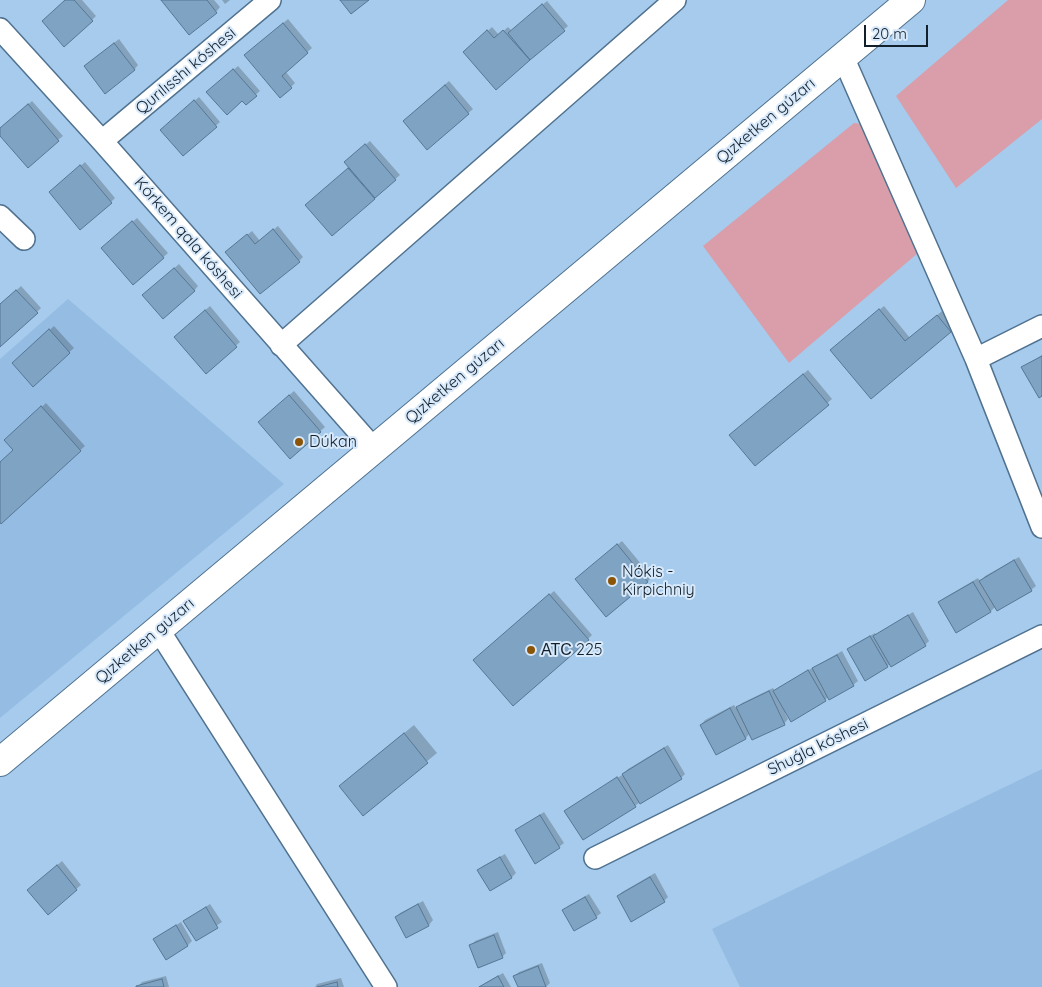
<!DOCTYPE html>
<meta charset="utf-8">
<style>
body{margin:0}
#map{position:relative;width:1042px;height:987px;overflow:hidden;background:#a6cbec;font-family:Quicksand,sans-serif}
canvas{display:block}
.scale{position:absolute;left:864px;top:25px;width:64px;height:22px;box-sizing:border-box;border:2px solid #12202c;border-top:0;padding-left:6px;font-size:15px;line-height:18px;white-space:nowrap;color:#12202c;-webkit-text-stroke:4px #d7e9fa;paint-order:stroke}
</style>
<div id="map">
<canvas width="1042" height="987"></canvas>
<div class="scale">20 m</div>
</div>
<script>
const g = document.querySelector('canvas').getContext('2d');
g.lineJoin = 'round';
function fillPath(path, color) { g.fillStyle = color; g.fill(path, 'evenodd'); }
const poly = rows => new Path2D(rows.map(r => 'M' + r).join(''));
function trace(path, color, width, dash) { g.strokeStyle = color; g.lineWidth = width; g.lineCap = dash ? 'butt' : 'round'; g.setLineDash(dash || []); g.stroke(path); }
function label(font, color, halo, rows, align = 'center') {
  g.font = font + ' Quicksand,sans-serif'; g.lineWidth = 4; g.setLineDash([]); g.textBaseline = 'middle'; g.strokeStyle = halo; g.fillStyle = color; for (const [text, x, y, turn = 0] of rows) {
    g.save(); g.translate(x, y); g.rotate((+turn || 0) * Math.PI / 180); g.textAlign = isNaN(turn) ? turn : align; if (halo) g.strokeText(text, 0, 0); g.fillText(text, 0, 0); g.restore();
  }
}
fillPath(poly([
 [68,299,284,484,0,718,0,359],
 [1042,769,1042,987,740,987,712,929]
]), '#95bde3');
fillPath(poly([
 [1008,0,1042,0,1042,119,956,188,896,96],
 [854,123,863,124,918,253,789,363,703,246]
]), '#d99eaa');
fillPath(poly([
 [66,0,82,0,96,16,92,20],
 [162,0,214,0,220,7,216,12],
 [222,0,230,0,225,4],
 [547,1,568,26,496,88,469,48,492,27,499,35,508,27,512,31],
 [288,19,312,48,285,71,295,83,291,87,250,51],
 [119,39,138,65,134,70,90,62],
 [238,66,260,91,246,103,242,99,212,88],
 [449,81,473,109,427,148,408,117],
 [199,97,220,122,183,154,166,126],
 [32,101,63,136,58,140,0,134,0,129],
 [370,141,400,175,332,234,311,201,350,167,350,158],
 [85,162,115,198,111,202,55,188],
 [137,218,168,253,133,284,107,244],
 [278,226,303,257,299,261,231,248,252,231,260,241],
 [179,264,198,286,194,291,148,291],
 [21,286,41,308,37,312,0,306],
 [210,306,240,342,206,372,180,332],
 [884,306,910,338,942,311,955,327,871,397,836,346],
 [54,326,74,348,33,385,18,359],
 [1042,355,1042,395,1023,367],
 [808,370,832,399,756,464,735,431],
 [294,391,325,427,290,457,264,417],
 [46,403,85,446,1,522,0,521,0,464,15,450,6,440],
 [622,541,652,577,647,582,581,575],
 [1019,557,1036,586,1031,590,998,609,996,606,991,611,940,602,944,598,978,578,980,582,985,576],
 [554,591,592,635,588,639,479,656],
 [913,612,929,641,925,645,887,666,849,649,853,645,875,633,876,635],
 [842,651,858,681,853,685,828,697,825,700,787,712,785,713,788,719,784,724,750,733,746,738,717,754,701,725,705,720,734,705,736,708,742,703,773,688,775,691,779,687],
 [414,725,437,753,363,814,350,777],
 [668,745,685,774,681,778,640,802,635,806,566,811,570,807,622,775,628,769],
 [544,812,564,843,559,847,516,831],
 [505,854,516,873,512,877,490,889,479,871,483,866],
 [62,861,81,885,48,913,33,886],
 [655,873,668,897,664,901,618,896,622,892],
 [589,894,601,913,596,917,564,911,568,906],
 [423,901,433,920,429,925,407,936,396,917,400,913],
 [210,904,222,922,196,939,185,921],
 [181,922,192,941,188,945,155,939],
 [498,932,506,953,502,957,471,946,475,941],
 [542,963,550,983,546,987,519,987,514,976,519,972],
 [503,973,511,987,478,987],
 [166,976,169,987,138,987,142,982],
 [341,978,344,987,315,987,317,984]
]), '#0003');
const building = poly([
 [65,0,74,0,93,21,64,47,42,21,65,0],
 [161,0,207,0,217,13,189,35,161,0],
 [340,0,369,0,351,14,340,0],
 [542,4,565,31,530,60,508,33,542,4],
 [283,23,308,53,282,76,292,88,280,98,244,55,283,23],
 [487,30,494,38,503,30,530,60,496,90,463,52,487,30],
 [114,43,135,70,105,94,84,66,114,43],
 [233,69,257,96,246,105,242,101,227,115,206,92,233,69],
 [445,85,469,114,427,150,403,121,445,85],
 [194,100,217,127,183,156,160,130,194,100],
 [28,104,59,141,28,168,0,136,0,128,28,104],
 [365,144,396,180,375,198,344,162,365,144],
 [80,165,112,203,80,230,49,192,80,165],
 [348,168,375,199,332,236,305,205,348,168],
 [132,221,164,258,133,285,101,248,132,221],
 [273,229,300,262,260,294,225,252,247,234,255,244,273,229],
 [174,268,195,291,163,319,142,295,174,268],
 [16,290,38,313,0,347,0,304,16,290],
 [879,309,905,341,937,315,951,332,871,399,830,350,879,309],
 [205,310,237,347,206,374,174,337,205,310],
 [49,329,70,353,33,387,12,363,49,329],
 [1042,356,1042,396,1039,398,1021,367,1042,356],
 [803,374,829,405,755,466,729,435,803,374],
 [289,395,321,432,290,459,258,422,289,395],
 [41,406,81,451,1,524,0,522,0,462,13,450,4,440,41,406],
 [617,544,648,582,606,617,575,579,617,544],
 [1014,560,1032,591,997,611,979,581,1014,560],
 [973,582,991,612,956,633,938,602,973,582],
 [549,594,589,640,513,706,473,660,549,594],
 [908,615,926,646,891,667,873,636,908,615],
 [870,636,888,667,865,681,847,649,870,636],
 [837,655,854,686,829,700,812,668,837,655],
 [808,670,826,701,791,722,773,691,808,670],
 [769,691,785,725,752,740,736,707,769,691],
 [730,708,746,739,716,755,700,725,730,708],
 [404,733,428,763,363,816,339,786,404,733],
 [664,748,682,779,640,804,622,774,664,748],
 [617,777,636,807,583,840,564,811,617,777],
 [540,815,560,848,535,864,515,830,540,815],
 [500,857,512,878,490,891,477,870,500,857],
 [57,865,77,890,48,915,27,890,57,865],
 [650,877,665,902,631,922,617,896,650,877],
 [585,897,597,918,574,931,562,910,585,897],
 [418,904,429,926,406,938,395,917,418,904],
 [206,907,218,928,196,941,183,921,206,907],
 [176,925,188,946,166,960,153,939,176,925],
 [494,935,503,958,478,968,469,945,494,935],
 [538,966,546,987,518,987,513,976,538,966],
 [498,976,504,987,479,987,498,976],
 [162,979,164,987,136,987,136,986,162,979],
 [337,982,338,987,317,987,337,982]
]);
fillPath(building, '#7fa3c3');
trace(building, '#557795', 1);
const street = poly([
 [0,29,102,141,374,449],
 [843,57,976,359,1042,527],
 [102,141,270,0],
 [0,216,24,239],
 [281,345,675,0],
 [976,359,1042,326],
 [158,629,386,987],
 [595,858,1042,636]
]);
const secondary = poly([
 [0,762,911,0]
]);
trace(street, '#507290', 24);
trace(secondary, '#507290', 30);
trace(street, '#fff', 21);
trace(secondary, '#fff', 28);
for (const [x, y, r, color] of [
 [299,442,5,"#8b5407"],
 [612,581,5,"#8b5407"],
 [531,650,5,"#8b5407"]
]) { const dot = new Path2D(); dot.arc(x, y, r, 0, 2 * Math.PI); g.fillStyle = color; g.fill(dot); trace(dot, '#d7e9fa', 2); }
label('16px', '#12202c', '#d7e9fa', [
 ["Qurılısshı kóshesi",186,71,-40],
 ["Qızketken gúzarı",766,121,-40],
 ["Kórkem qala kóshesi",188,238,49],
 ["Qızketken gúzarı",455,381,-40],
 ["Qızketken gúzarı",145,641,-40],
 ["Shuǵla kóshesi",818,747,-26]
]);
label('16px', '#12202c', '#d7e9fa', [
 ["Dúkan",309,442],
 ["Nókis -",622,572],
 ["Kirpichniy",622,590],
 ["АТС 225",541,650]
], 'left');
</script>
